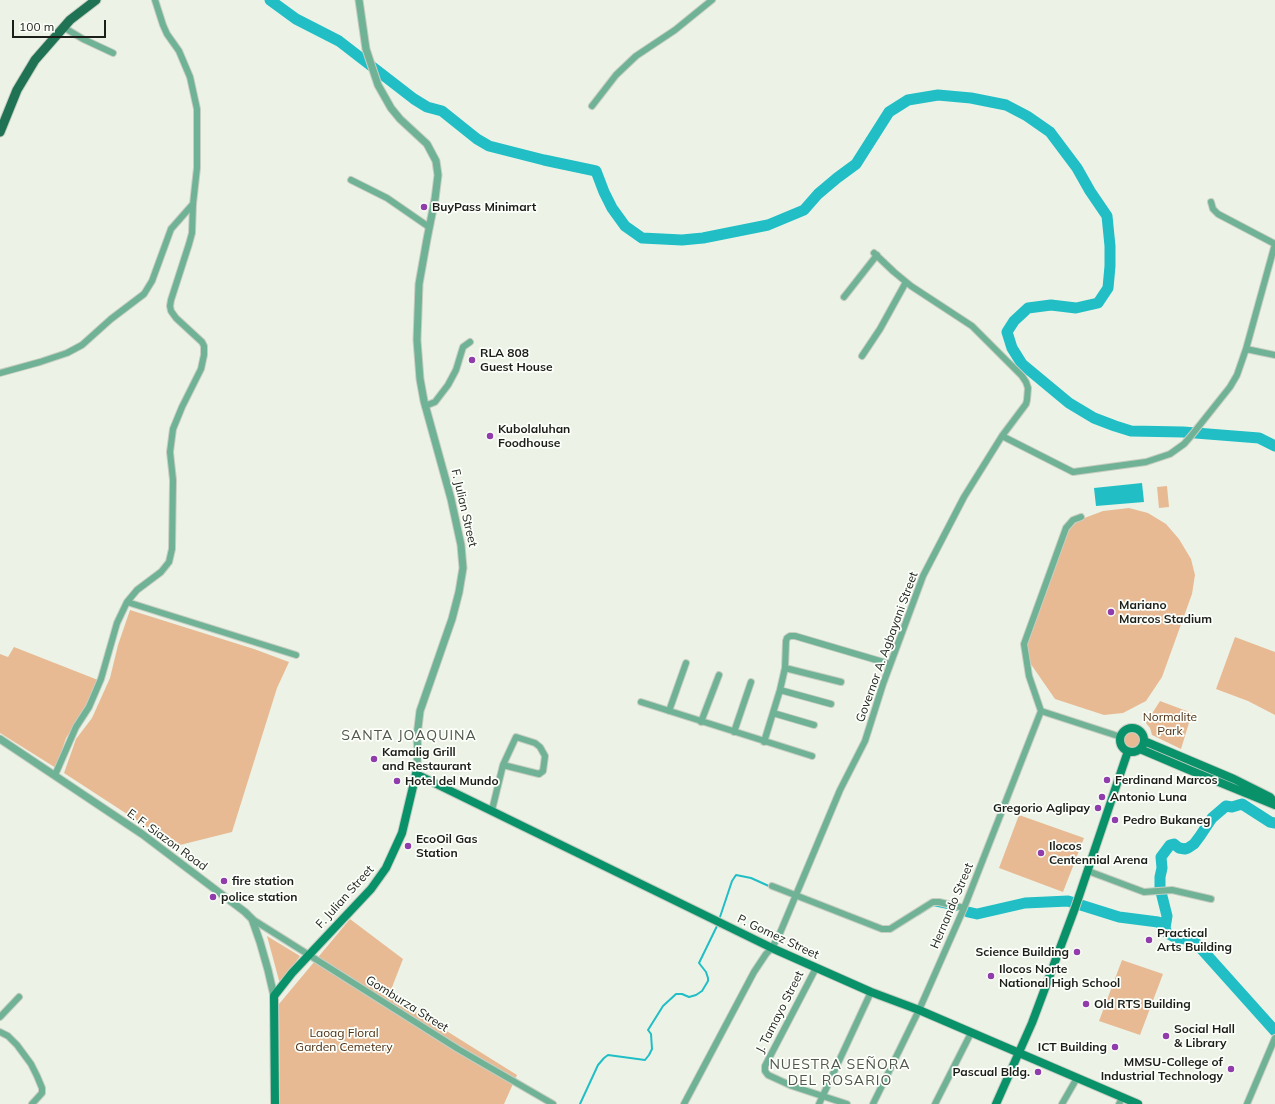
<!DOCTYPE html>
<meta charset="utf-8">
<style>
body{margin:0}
#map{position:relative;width:1275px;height:1104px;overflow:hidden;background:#ecf3e6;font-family:Mulish,sans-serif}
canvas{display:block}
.scale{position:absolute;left:12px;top:20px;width:94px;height:18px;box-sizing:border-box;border:2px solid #1b1e19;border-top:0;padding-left:5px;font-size:12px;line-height:14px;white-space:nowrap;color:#1b1e19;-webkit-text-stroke:3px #fcfffa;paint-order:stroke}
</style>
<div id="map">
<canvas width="1275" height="1104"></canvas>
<div class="scale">100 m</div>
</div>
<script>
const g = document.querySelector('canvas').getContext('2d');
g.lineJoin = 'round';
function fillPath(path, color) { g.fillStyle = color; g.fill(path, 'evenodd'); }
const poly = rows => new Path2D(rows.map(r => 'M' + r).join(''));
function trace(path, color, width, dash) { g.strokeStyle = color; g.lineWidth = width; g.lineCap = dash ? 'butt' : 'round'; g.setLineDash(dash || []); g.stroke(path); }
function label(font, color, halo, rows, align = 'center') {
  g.font = font + ' Mulish,sans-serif'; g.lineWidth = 3.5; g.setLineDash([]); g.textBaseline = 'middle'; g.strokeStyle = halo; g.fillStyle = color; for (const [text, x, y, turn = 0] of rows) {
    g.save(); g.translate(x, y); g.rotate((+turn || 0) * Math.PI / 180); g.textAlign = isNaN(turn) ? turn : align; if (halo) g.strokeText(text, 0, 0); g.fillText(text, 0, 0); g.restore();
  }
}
fillPath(poly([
 [1167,486,1169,507,1159,508,1157,487],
 [1129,508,1148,513,1166,524,1179,539,1191,559,1195,575,1192,594,1162,677,1146,701,1123,713,1104,715,1055,699,1028,660,1027,645,1066,532,1079,520,1103,511],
 [130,610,254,649,289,662,277,688,232,832,176,846,64,773,76,739,92,718,110,678,118,645],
 [1235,637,1275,652,1275,715,1248,701,1216,689],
 [14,647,98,680,83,713,66,738,56,768,0,733,0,654,8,657],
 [1160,701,1192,713,1181,749,1152,735,1150,728,1146,723],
 '1123 740a10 10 0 1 1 20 0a10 10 0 1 1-20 0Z',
 [1019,815,1084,838,1063,892,999,868],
 [350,919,403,959,389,995,517,1075,504,1104,280,1104,279,1004],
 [267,936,300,956,280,984],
 [1122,960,1163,974,1140,1035,1099,1021]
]), '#e8ba94');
fillPath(poly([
 [1142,483,1144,502,1096,506,1094,488]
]), '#21bec5');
trace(poly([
 [918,915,933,905,957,910],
 [720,917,732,881,736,875,751,878,771,887],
 [580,1104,598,1065,604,1058,608,1055,645,1060,649,1055,652,1049,651,1034,648,1030,663,1006,676,994,682,994,689,997,696,995,702,991,708,981,708,978,706,972,699,963,717,926]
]), '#21bec5', 2);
trace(poly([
 [270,0,296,19,339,41,414,99,427,107,442,111,477,139,489,146,544,160,596,171,604,192,612,208,625,226,642,238,682,240,703,238,768,225,804,210,818,194,837,178,856,164,889,112,908,100,938,95,971,98,1006,105,1027,116,1050,132,1077,168,1090,191,1107,216,1110,246,1110,266,1108,288,1098,303,1076,308,1051,305,1028,308,1014,321,1007,332,1012,348,1022,364,1069,403,1094,418,1115,426,1131,431,1183,432,1259,438,1275,446],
 [968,912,977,914,1025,903,1068,901,1119,917,1158,922,1165,928,1167,933,1176,938,1186,939,1197,944,1275,1031],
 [1165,928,1167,916,1160,888,1160,877,1162,868,1161,857,1170,845,1174,844,1179,848,1185,849,1188,848,1194,844,1200,836,1212,818,1226,806,1232,807,1242,804,1270,822,1275,823]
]), '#21bec5', 11);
const minor = poly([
 [63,27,83,39,113,53],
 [592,106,616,75,636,56,675,30,712,0],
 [351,180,387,198,429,227],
 [1211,202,1213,209,1218,214,1275,244],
 [844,297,877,255],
 [1246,349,1275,355],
 [862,356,880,329,906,282],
 [0,373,40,362,67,353,82,345,111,319,144,294,152,281,171,229,193,204],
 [425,406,435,402,448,385,456,370,463,347,470,342],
 [1002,436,1073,472,1146,462,1170,454,1184,444,1191,436,1230,387,1237,375,1246,349,1275,244],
 [127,602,296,655],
 [785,668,841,682],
 [780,690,831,704],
 [641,702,812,756],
 [669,711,686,663],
 [1041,711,1029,676,1024,644,1066,528,1073,520,1081,517],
 [1041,711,1121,737],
 [773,713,814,725],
 [701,722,719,675],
 [734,732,751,682],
 [764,742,780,690,785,668,786,641,787,638,790,636,795,636,890,664],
 [55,775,76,727,89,707,101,679,117,623,127,602,137,590,161,572,169,562,172,549,173,480,170,452,173,429,182,407,201,369,204,355,204,346,202,342,176,318,171,311,170,306,171,300,189,244,192,233,193,204,197,168,197,109,190,77,179,51,167,34,163,25,155,0],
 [492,810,503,765,516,737,535,743,540,747,545,756,543,771,539,774,503,765],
 [1088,871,1144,892,1172,890,1211,899],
 [772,886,882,929,890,929,933,902,939,902,964,908],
 [252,919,458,1049,553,1104],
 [816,968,765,1066,765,1071,768,1075,792,1086,847,1104],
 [0,1017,19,997],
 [0,1032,8,1036,17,1045,31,1064,37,1076,42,1088,42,1093,32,1104],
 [684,1104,754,972,766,954,772,948,780,933,840,790,865,741,883,684,923,576,964,497,1002,436,1026,404,1027,400,1028,388,1026,382,1022,376,972,326,911,286,894,272,874,253],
 [819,1104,871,992],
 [873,1104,919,1010,964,908,1041,711],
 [935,1104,971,1033],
 [1062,1104,1077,1078],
 [1119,1104,1122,1098],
 [1247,1104,1275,1038]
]);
const tertiary = poly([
 [359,0,366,49,378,85,391,108,400,119,427,144,436,161,438,175,435,199,427,239,419,284,417,340,420,379,424,401,451,499,461,545,463,568,459,592,452,619,420,711,417,736,418,752,416,774],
 [0,739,142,834,245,912,252,919,260,942,268,970,274,996]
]);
const secondary = poly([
 '1120 740a12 12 0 1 1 24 0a12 12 0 1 1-24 0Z',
 [1144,741,1234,779,1270,797,1275,803],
 [1140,749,1187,769,1275,805],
 [275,1104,274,996,292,973,371,889,386,868,402,833,416,774,774,949,871,992,919,1010,1138,1104],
 [996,1104,1032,1023,1075,908,1128,751]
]);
const primary = poly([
 [0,132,17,90,35,60,70,20,96,0]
]);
trace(minor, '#c6cdc1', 8);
trace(tertiary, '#c6cdc1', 9);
trace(secondary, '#c6cdc1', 10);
trace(primary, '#c6cdc1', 11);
trace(minor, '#70b295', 6);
trace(tertiary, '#70b295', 7);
trace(secondary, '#09926a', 8);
trace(primary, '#207254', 9);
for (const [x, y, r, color] of [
 [424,207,4,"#903dab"],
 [472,360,4,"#903dab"],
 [490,436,4,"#903dab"],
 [1111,612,4,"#903dab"],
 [374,759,4,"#903dab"],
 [1107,780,4,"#903dab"],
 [397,781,4,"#903dab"],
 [1102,797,4,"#903dab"],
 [1098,808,4,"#903dab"],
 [1115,820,4,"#903dab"],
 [408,846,4,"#903dab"],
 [1041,853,4,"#903dab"],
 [224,881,4,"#903dab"],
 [213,897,4,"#903dab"],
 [1149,940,4,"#903dab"],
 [1077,952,4,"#903dab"],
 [991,976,4,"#903dab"],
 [1086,1004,4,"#903dab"],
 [1166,1036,4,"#903dab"],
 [1115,1047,4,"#903dab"],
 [1231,1069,4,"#903dab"],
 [1038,1072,4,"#903dab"]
]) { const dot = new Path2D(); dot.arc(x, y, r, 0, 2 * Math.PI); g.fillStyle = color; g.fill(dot); trace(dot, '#fcfffa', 1.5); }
label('bold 12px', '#1b1e19', '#fcfffa', [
 ["BuyPass Minimart",432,207],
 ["RLA 808",480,353],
 ["Guest House",480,367],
 ["Kubolaluhan",498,429],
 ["Foodhouse",498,443],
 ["Mariano",1119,605],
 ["Marcos Stadium",1119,619],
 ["Kamalig Grill",382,752],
 ["and Restaurant",382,766],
 ["Ferdinand Marcos",1115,780],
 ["Hotel del Mundo",405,781],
 ["Antonio Luna",1110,797],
 ["Gregorio Aglipay",1090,808,"right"],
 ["Pedro Bukaneg",1123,820],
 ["EcoOil Gas",416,839],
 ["Station",416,853],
 ["Ilocos",1049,846],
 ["Centennial Arena",1049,860],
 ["fire station",232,881],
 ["police station",221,897],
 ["Practical",1157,933],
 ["Arts Building",1157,947],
 ["Science Building",1069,952,"right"],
 ["Ilocos Norte",999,969],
 ["National High School",999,983],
 ["Old RTS Building",1094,1004],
 ["Social Hall",1174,1029],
 ["& Library",1174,1043],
 ["ICT Building",1107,1047,"right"],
 ["MMSU-College of",1223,1062,"right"],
 ["Industrial Technology",1223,1076,"right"],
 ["Pascual Bldg.",1030,1072,"right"]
], 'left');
label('12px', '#1b1e19', '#fcfffa', [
 ["F. Julian Street",464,508,77],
 ["Governor A. Agbayani Street",887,647,-70],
 ["E. F. Siazon Road",167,840,36],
 ["F. Julian Street",345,897,-48],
 ["Hernando Street",952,906,-67],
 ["P. Gomez Street",778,937,25],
 ["Gomburza Street",407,1004,32],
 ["J. Tamayo Street",780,1012,-63]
]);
label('12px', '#4c2e13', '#fcfffa', [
 ["Normalite",1170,717],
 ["Park",1170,731],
 ["Laoag Floral",344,1033],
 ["Garden Cemetery",344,1047]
]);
g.letterSpacing = '1px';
label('14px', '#51574c', '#fcfffa', [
 ["SANTA JOAQUINA",409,736],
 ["NUESTRA SEÑORA",840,1065],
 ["DEL ROSARIO",840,1081]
]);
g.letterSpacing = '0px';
</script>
